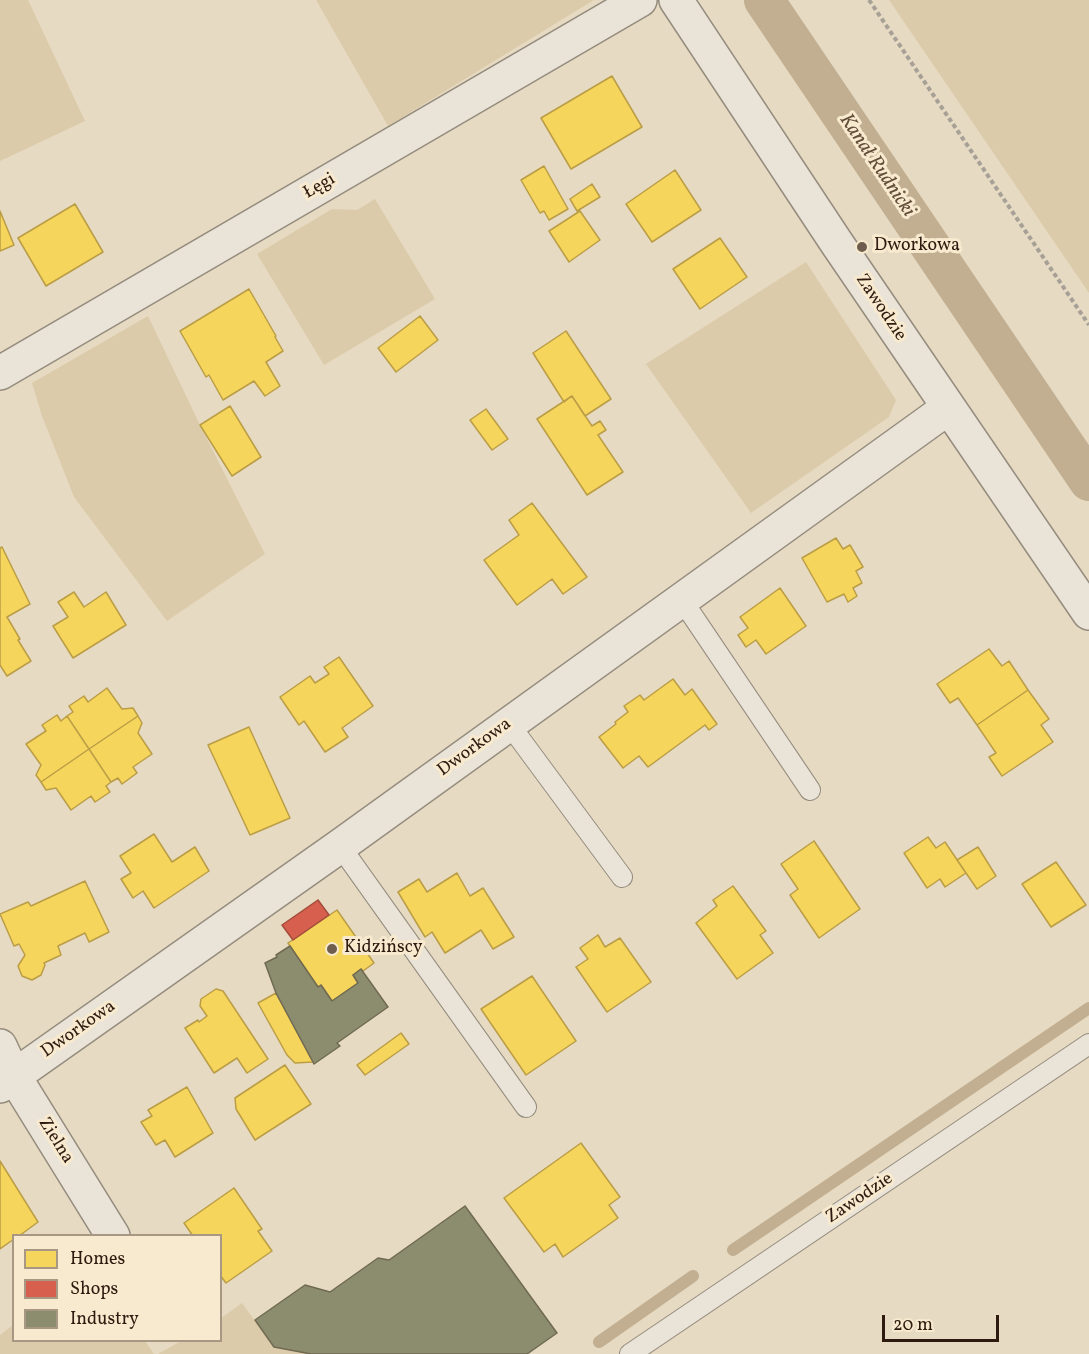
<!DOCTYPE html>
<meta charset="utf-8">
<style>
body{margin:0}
#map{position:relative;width:1089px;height:1354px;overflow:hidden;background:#e6dac2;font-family:Vollkorn,serif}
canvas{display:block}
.legend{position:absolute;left:12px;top:1234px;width:210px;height:108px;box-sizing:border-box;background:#f8eace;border:2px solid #a89782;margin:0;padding:8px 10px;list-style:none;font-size:18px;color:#2f1a10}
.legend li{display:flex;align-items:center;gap:12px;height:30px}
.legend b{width:30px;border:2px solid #a89782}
.scale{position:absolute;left:882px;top:1315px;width:117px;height:27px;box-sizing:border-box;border:3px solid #2f1a10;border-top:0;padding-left:8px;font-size:18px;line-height:21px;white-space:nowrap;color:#2f1a10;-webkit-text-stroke:4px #f8eace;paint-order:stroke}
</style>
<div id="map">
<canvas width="1089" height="1354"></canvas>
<ul class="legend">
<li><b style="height:16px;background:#f6d55c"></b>Homes</li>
<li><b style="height:16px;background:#d6604d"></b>Shops</li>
<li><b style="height:16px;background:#8c8c6e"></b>Industry</li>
</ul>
<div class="scale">20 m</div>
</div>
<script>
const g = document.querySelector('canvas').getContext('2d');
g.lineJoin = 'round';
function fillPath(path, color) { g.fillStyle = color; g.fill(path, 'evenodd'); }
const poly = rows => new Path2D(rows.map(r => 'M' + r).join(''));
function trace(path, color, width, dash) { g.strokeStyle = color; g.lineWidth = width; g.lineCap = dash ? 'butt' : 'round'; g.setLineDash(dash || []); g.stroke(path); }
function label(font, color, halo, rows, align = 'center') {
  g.font = font + ' Vollkorn,serif'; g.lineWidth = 6; g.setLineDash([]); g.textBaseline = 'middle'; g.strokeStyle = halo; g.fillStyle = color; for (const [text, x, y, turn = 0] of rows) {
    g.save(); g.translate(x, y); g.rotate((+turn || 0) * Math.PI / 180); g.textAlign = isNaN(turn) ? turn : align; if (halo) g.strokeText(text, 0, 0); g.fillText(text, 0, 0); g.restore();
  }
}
fillPath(poly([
 [0,0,28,0,85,121,0,161],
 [316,0,594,0,388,126],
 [889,0,1089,0,1089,293],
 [375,199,435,299,324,365,257,254,332,209,357,210],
 [806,262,896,400,889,417,751,513,646,364],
 [148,316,200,425,265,554,167,621,74,497,42,416,32,383],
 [242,1303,274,1347,311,1354,158,1354,181,1341,220,1340,221,1318],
 [13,1325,14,1340,145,1341,154,1354,0,1354,0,1335]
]), '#dccbaa');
const homes = poly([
 [612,76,642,127,571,169,541,118,612,76],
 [544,166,568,209,549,220,544,211,540,213,521,180,544,166],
 [675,170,701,210,652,242,626,204,675,170],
 [592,184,600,197,577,211,570,199,592,184],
 [75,204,103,252,46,286,18,238,75,204],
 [0,211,14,245,0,251,0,211],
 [580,211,600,240,569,262,549,231,580,211],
 [720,238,747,277,700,309,673,269,720,238],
 [249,289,276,336,275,337,283,351,266,362,280,386,265,396,254,381,223,400,209,375,206,377,180,331,249,289],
 [420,316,438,340,396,372,378,348,420,316],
 [566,331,611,399,585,416,572,396,564,402,533,353,566,331],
 [572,396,592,426,600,421,606,430,598,435,623,472,587,495,537,419,572,396],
 [230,406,261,457,232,476,200,425,230,406],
 [486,409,508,439,492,450,470,420,486,409],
 [532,503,587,577,563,594,552,579,517,605,484,560,519,535,509,520,532,503],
 [836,538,843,549,850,545,863,567,856,571,862,583,853,588,857,596,848,602,844,594,827,602,802,558,836,538],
 [2,547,30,604,7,617,20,639,18,640,31,661,7,676,0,665,0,548,2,547],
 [780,588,806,626,766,654,756,640,746,647,738,635,748,628,740,617,780,588],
 [74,592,84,607,106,592,126,625,73,658,53,626,68,617,58,602,74,592],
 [989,649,1002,666,1009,661,1028,690,977,725,958,698,950,703,937,684,989,649],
 [339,657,373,706,342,728,348,737,325,752,304,721,299,725,280,697,310,676,315,683,329,674,324,667,339,657],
 [673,679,685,695,692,689,717,724,709,730,705,725,648,767,639,756,623,768,599,737,616,724,615,722,628,712,624,706,640,695,644,700,673,679],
 [107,688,122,709,133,708,138,716,89,749,67,716,73,712,69,706,84,696,88,702,107,688],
 [1028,690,1049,719,1041,725,1053,742,1002,776,989,757,996,753,977,725,1028,690],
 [57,715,61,721,67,716,89,749,41,782,36,775,41,765,26,744,46,731,42,725,57,715],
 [138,716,142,723,138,733,152,754,133,767,137,773,122,784,118,778,111,782,89,749,138,716],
 [249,727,290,818,250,835,208,745,249,727],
 [89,749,111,782,106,786,110,792,95,802,91,796,71,810,56,788,46,790,41,782,89,749],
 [154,834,172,862,195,847,209,871,154,908,143,891,133,898,121,879,131,873,120,856,154,834],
 [928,837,936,848,945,842,966,873,945,887,940,879,927,888,904,853,928,837],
 [814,841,860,909,819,938,790,895,798,889,781,864,814,841],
 [978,847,996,876,977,889,957,860,978,847],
 [1056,862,1086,905,1051,927,1022,884,1056,862],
 [457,873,470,896,483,888,514,937,493,949,481,930,445,953,432,932,425,937,398,892,419,879,427,892,457,873],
 [85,881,109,932,89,942,85,933,58,946,61,955,44,963,45,965,41,975,32,980,22,976,18,966,25,955,19,944,14,946,0,914,28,902,31,906,85,881],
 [733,886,766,931,760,935,773,953,737,979,696,923,717,906,713,900,733,886],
 [337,910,374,963,363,971,361,969,353,975,358,983,332,1001,321,985,318,987,288,943,337,910],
 [598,935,605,947,620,938,651,982,607,1012,576,967,588,959,580,948,598,935],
 [532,976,576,1041,526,1075,481,1009,532,976],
 [216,989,223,991,268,1059,247,1073,237,1058,214,1073,185,1028,198,1020,199,1022,207,1016,200,1006,201,999,216,989],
 [276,993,313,1062,295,1063,287,1055,258,1003,276,993],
 [401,1033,409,1044,365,1075,357,1065,401,1033],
 [285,1065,311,1104,255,1140,236,1109,235,1098,285,1065],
 [187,1087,213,1133,175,1157,165,1140,156,1145,141,1122,152,1116,148,1110,187,1087],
 [581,1143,620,1197,609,1205,618,1218,563,1257,555,1244,544,1252,504,1198,581,1143],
 [0,1161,38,1222,19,1236,14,1236,14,1239,0,1249,0,1161],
 [234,1188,262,1229,258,1231,272,1251,226,1283,220,1275,220,1236,193,1236,184,1223,234,1188]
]);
fillPath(homes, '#f6d55c');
trace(homes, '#ba9d45', 1.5);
const shops = poly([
 [318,900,329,915,293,940,282,925,318,900]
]);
fillPath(shops, '#d6604d');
trace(shops, '#a44b3b', 1.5);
const industry = poly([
 [290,946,318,987,321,985,332,1001,358,983,353,975,361,969,388,1007,337,1043,340,1046,314,1064,276,993,265,963,277,957,276,955,290,946],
 [465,1206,557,1333,527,1354,311,1354,274,1347,255,1320,305,1285,330,1292,378,1258,389,1260,465,1206]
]);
fillPath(industry, '#8c8c6e');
trace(industry, '#706a52', 1.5);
trace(poly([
 [733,1250,1089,1008],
 [599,1342,693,1276]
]), '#c2af91', 12);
trace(poly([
 [764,0,1089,481]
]), '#c2af91', 40);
const service = poly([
 [682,600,810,790],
 [509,724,622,877],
 [340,846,526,1107],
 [630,1354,1089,1044]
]);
const minor = poly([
 [676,0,836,242,1089,613],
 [0,373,640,0],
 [0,1046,14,1076,113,1236],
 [0,1086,340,846,948,408]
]);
trace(service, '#958c7e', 22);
trace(minor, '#958c7e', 36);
trace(poly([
 [869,0,1089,325]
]), '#a7a096', 4, [4.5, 3]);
trace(service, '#e9e3d8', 20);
trace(minor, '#e9e3d8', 33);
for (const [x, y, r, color] of [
 [862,247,6,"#6f5d4e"],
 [332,949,6,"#6f5d4e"]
]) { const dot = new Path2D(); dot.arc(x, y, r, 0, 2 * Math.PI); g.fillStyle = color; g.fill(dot); trace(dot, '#f8eace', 2); }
label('18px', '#2f1a10', '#f8eace', [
 ["Łęgi",320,187,-30],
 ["Zawodzie",880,308,56],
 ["Dworkowa",475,748,-36],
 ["Dworkowa",79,1030,-35],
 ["Zielna",55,1141,58],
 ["Zawodzie",860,1199,-34]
]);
label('18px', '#2f1a10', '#f8eace', [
 ["Dworkowa",874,247],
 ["Kidzińscy",344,949]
], 'left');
label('italic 20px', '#634e3b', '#f8eace', [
 ["Kanał Rudnicki",876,166,56]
]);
</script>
